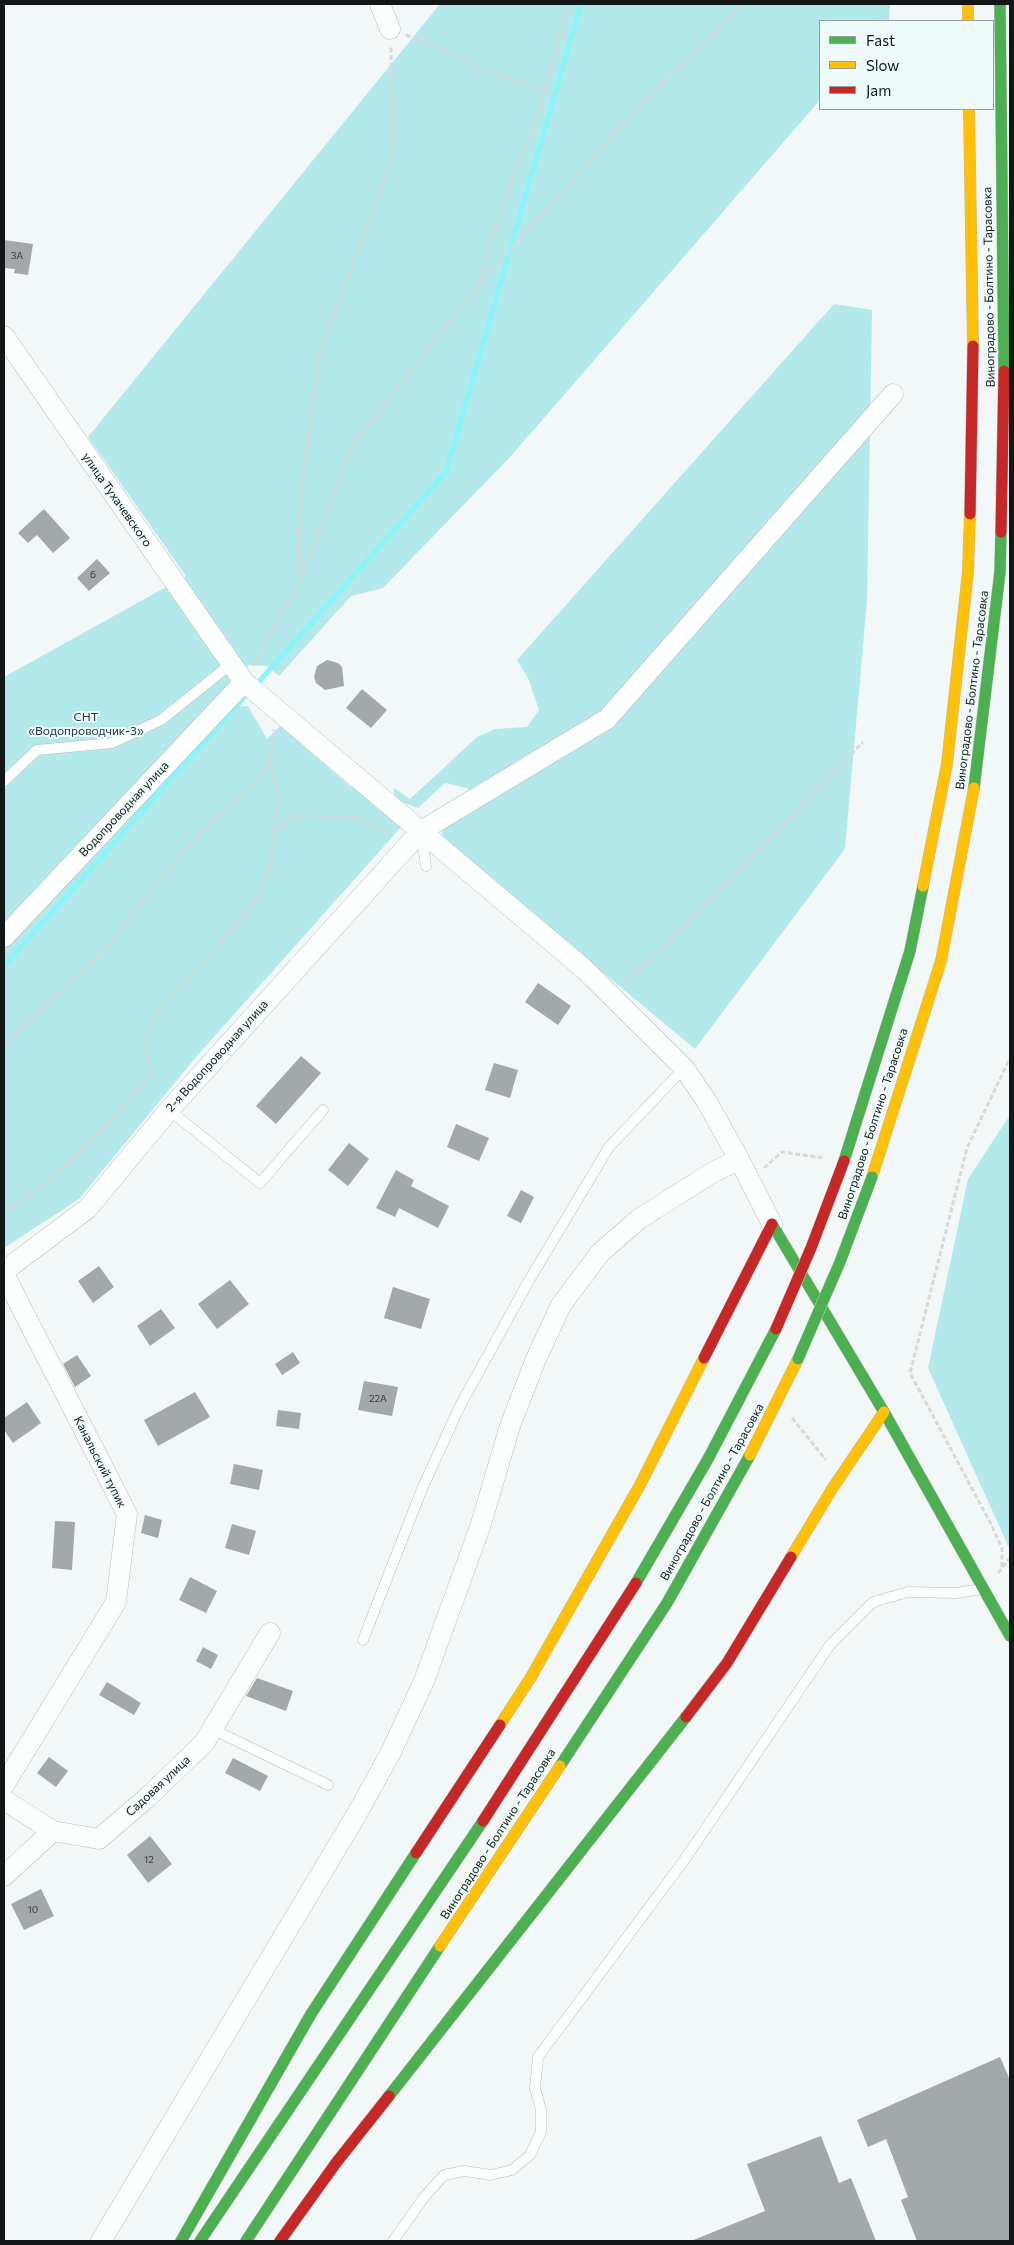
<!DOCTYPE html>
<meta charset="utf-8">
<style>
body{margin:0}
#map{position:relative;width:1014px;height:2245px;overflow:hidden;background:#f2f7f7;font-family:Commissioner,sans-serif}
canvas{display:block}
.frame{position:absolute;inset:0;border:5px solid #131717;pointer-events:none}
.legend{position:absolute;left:819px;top:20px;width:175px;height:90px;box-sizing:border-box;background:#effafa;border:1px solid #979f9f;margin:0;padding:6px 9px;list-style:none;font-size:15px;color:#131717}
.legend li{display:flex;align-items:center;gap:10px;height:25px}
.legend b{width:25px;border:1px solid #979f9f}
</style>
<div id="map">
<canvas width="1014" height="2245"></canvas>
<div class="frame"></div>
<ul class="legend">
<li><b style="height:6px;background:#4caf50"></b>Fast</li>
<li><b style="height:6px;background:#ffc107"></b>Slow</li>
<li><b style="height:6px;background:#c62828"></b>Jam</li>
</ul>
</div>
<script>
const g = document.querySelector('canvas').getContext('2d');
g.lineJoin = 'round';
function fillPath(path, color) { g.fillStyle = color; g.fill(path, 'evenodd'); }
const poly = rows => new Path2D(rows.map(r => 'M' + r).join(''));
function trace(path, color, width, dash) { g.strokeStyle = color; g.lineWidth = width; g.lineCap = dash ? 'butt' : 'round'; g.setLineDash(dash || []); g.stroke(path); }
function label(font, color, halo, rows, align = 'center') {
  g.font = font + ' Commissioner,sans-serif'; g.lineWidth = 4; g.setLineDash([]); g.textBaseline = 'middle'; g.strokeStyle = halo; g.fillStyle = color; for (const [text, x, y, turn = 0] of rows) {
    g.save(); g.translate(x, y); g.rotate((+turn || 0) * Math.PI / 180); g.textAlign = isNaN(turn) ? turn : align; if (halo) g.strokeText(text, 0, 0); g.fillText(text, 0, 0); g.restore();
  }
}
fillPath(poly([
 [440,4,890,4,889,21,820,21,820,100,511,456,383,588,351,596,279,676,267,666,249,665,117,811,4,929,4,677,186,576,88,437],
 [834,304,872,310,867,601,845,849,695,1049,446,842,440,828,480,801,467,788,445,783,418,808,394,799,394,788,410,799,477,737,495,729,527,727,539,710,529,680,517,660],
 [248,706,267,739,280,726,350,786,372,797,403,825,196,1057,79,1199,4,1248,4,948,230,707],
 [1010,1115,1010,1550,928,1368,968,1179]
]), '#b3e9eb');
trace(poly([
 [255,686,446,472,581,4],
 [4,966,249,692]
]), '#8af5f9', 5);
fillPath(poly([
 [4,240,33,244,28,275,14,273,15,269,4,268],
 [44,509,70,538,53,553,37,535,28,543,18,533],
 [97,559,110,573,89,591,77,578],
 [327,660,338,663,342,667,344,686,325,690,316,683,314,677,317,666],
 [362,689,387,710,371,728,346,708],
 [538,983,571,1006,558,1025,525,1002],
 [301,1056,321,1073,276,1124,256,1106],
 [494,1063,518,1070,510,1098,485,1090],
 [456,1124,489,1138,479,1161,447,1147],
 [349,1143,369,1159,348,1186,328,1170],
 [396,1170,414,1180,411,1186,449,1206,438,1228,399,1208,395,1217,376,1208],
 [521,1190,534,1197,521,1223,507,1216],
 [99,1266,114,1287,93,1303,78,1281],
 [230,1280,249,1304,217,1329,198,1304],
 [393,1287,430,1299,421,1329,384,1318],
 [161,1309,175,1328,150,1346,137,1326],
 [293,1352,300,1363,282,1375,275,1364],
 [77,1355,91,1376,75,1387,63,1364],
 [364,1381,398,1387,392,1416,358,1410],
 [195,1392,210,1417,158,1446,144,1420],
 [27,1402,41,1423,13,1443,4,1430,4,1418],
 [278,1410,301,1413,299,1429,276,1426],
 [234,1464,263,1470,259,1490,230,1484],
 [145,1515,162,1520,158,1538,141,1533],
 [55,1521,75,1522,72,1570,52,1568],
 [232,1524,256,1531,249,1555,225,1548],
 [190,1577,217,1591,206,1613,179,1600],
 [203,1647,218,1655,211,1669,196,1661],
 [257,1678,293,1691,286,1711,246,1696],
 [107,1682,141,1703,134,1715,99,1695],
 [49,1757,68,1771,56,1787,37,1773],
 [233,1758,268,1776,260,1791,225,1773],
 [150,1836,172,1864,148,1883,127,1855],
 [41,1889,54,1916,24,1930,11,1904],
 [1000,2057,1010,2080,1010,2241,917,2241,901,2200,908,2197,886,2139,868,2147,857,2120],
 [821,2136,839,2183,851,2178,876,2241,691,2241,765,2211,747,2164]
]), '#a3a8a8');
const lane = poly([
 [4,781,37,750,112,743,161,720,231,664],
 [421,834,426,866],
 [169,1110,260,1183,323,1110],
 [363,1640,422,1489,460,1406,527,1284,609,1147,684,1068],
 [212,1729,328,1785],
 [393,2241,425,2196,444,2175,464,2171,491,2175,512,2170,530,2155,541,2132,541,2110,535,2088,538,2057,685,1859,830,1645,873,1602,908,1592,956,1593,982,1589]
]);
const street = poly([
 [380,4,390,29],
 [4,336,244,682,583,968,684,1068,707,1102,739,1159,772,1224],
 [4,937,244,682],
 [4,1271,87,1209,169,1110,421,831,607,719,893,394],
 [4,1274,127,1514,116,1602,4,1785],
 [4,1800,53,1831],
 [4,1876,53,1831,99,1839,149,1796,204,1743,270,1633],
 [101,2241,358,1812,391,1752,424,1681,480,1527,510,1426,536,1359,561,1305,600,1253,639,1219,710,1174,739,1159]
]);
const fast = poly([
 [1000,4,1004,371],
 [974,788,1000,572,1001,532],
 [844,1161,910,951,923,886],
 [772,1224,884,1412,1010,1636],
 [636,1583,708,1459,776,1329],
 [560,1766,667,1603,750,1455],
 [389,2096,686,1717],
 [181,2241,311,2014,416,1853],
 [200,2241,483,1821],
 [246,2241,440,1946]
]);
const slow = poly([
 [968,4,968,21],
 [969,109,973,346],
 [923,886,947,764,968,572,970,514],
 [872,1177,941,961,974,788],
 [750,1455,798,1359],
 [791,1557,832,1489,884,1412],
 [500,1725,531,1677,640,1485,704,1358],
 [440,1946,560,1766]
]);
const jam = poly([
 [970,514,973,346],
 [1001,532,1004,371],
 [704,1358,772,1224],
 [686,1717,727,1663,791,1557],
 [483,1821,636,1583],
 [416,1853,500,1725],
 [280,2241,336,2163,389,2096]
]);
trace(lane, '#b8bcbc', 11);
trace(street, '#b8bcbc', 21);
trace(fast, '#b8bcbc', 12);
trace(slow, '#b8bcbc', 12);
trace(jam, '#b8bcbc', 12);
trace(poly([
 [406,35,444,50,477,68,544,90],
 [478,286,492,236,515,172,534,128,568,5,566,4],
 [300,578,299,504,320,352,392,159,391,46],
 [253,666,300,581,352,446,446,325,524,233,654,92,744,4],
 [270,760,278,798,274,833],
 [623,982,665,946,863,742],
 [4,1045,106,948,163,876,210,824,254,784,270,760,274,730],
 [764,1168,782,1152,824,1158],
 [4,1212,34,1193,95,1138,150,1075,145,1040,158,1011,189,977,216,951,236,923,256,900,271,866,274,834,292,816,357,817,379,830,393,833],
 [792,1418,826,1460],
 [1002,1567,1002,1548,990,1522,910,1373,967,1148,1010,1058],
 [998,1573,1010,1558]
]), '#d8dada', 3, [5, 2.5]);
trace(lane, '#fdfefe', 10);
trace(street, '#fdfefe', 20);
trace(fast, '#4caf50', 11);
trace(slow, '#ffc107', 11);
trace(jam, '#c62828', 11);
const fastBridge = poly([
 [798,1359,840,1262,872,1177]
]);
const jamBridge = poly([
 [776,1329,811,1248,844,1161]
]);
trace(fastBridge, '#d0d2d2', 12, []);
trace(jamBridge, '#d0d2d2', 12, []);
trace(fastBridge, '#4caf50', 11);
trace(jamBridge, '#c62828', 11);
label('10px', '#373b3b', null, [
 ["3А",17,256],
 ["6",93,575],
 ["22А",378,1399],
 ["12",149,1860],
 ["10",33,1910]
]);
label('12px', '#131717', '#effafa', [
 ["Виноградово - Болтино - Тарасовка",989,287,-91],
 ["улица Тухачевского",117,500,55],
 ["Виноградово - Болтино - Тарасовка",972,690,-83],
 ["Водопроводная улица",124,809,-47],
 ["2-я Водопроводная улица",217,1056,-48],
 ["Виноградово - Болтино - Тарасовка",873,1124,-72],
 ["Канальский тупик",100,1462,63],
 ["Виноградово - Болтино - Тарасовка",712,1492,-61],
 ["Садовая улица",158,1786,-43],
 ["Виноградово - Болтино - Тарасовка",498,1834,-57]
]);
label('12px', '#20393a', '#effafa', [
 ["СНТ",86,717],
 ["«Водопроводчик-3»",86,731]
]);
</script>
